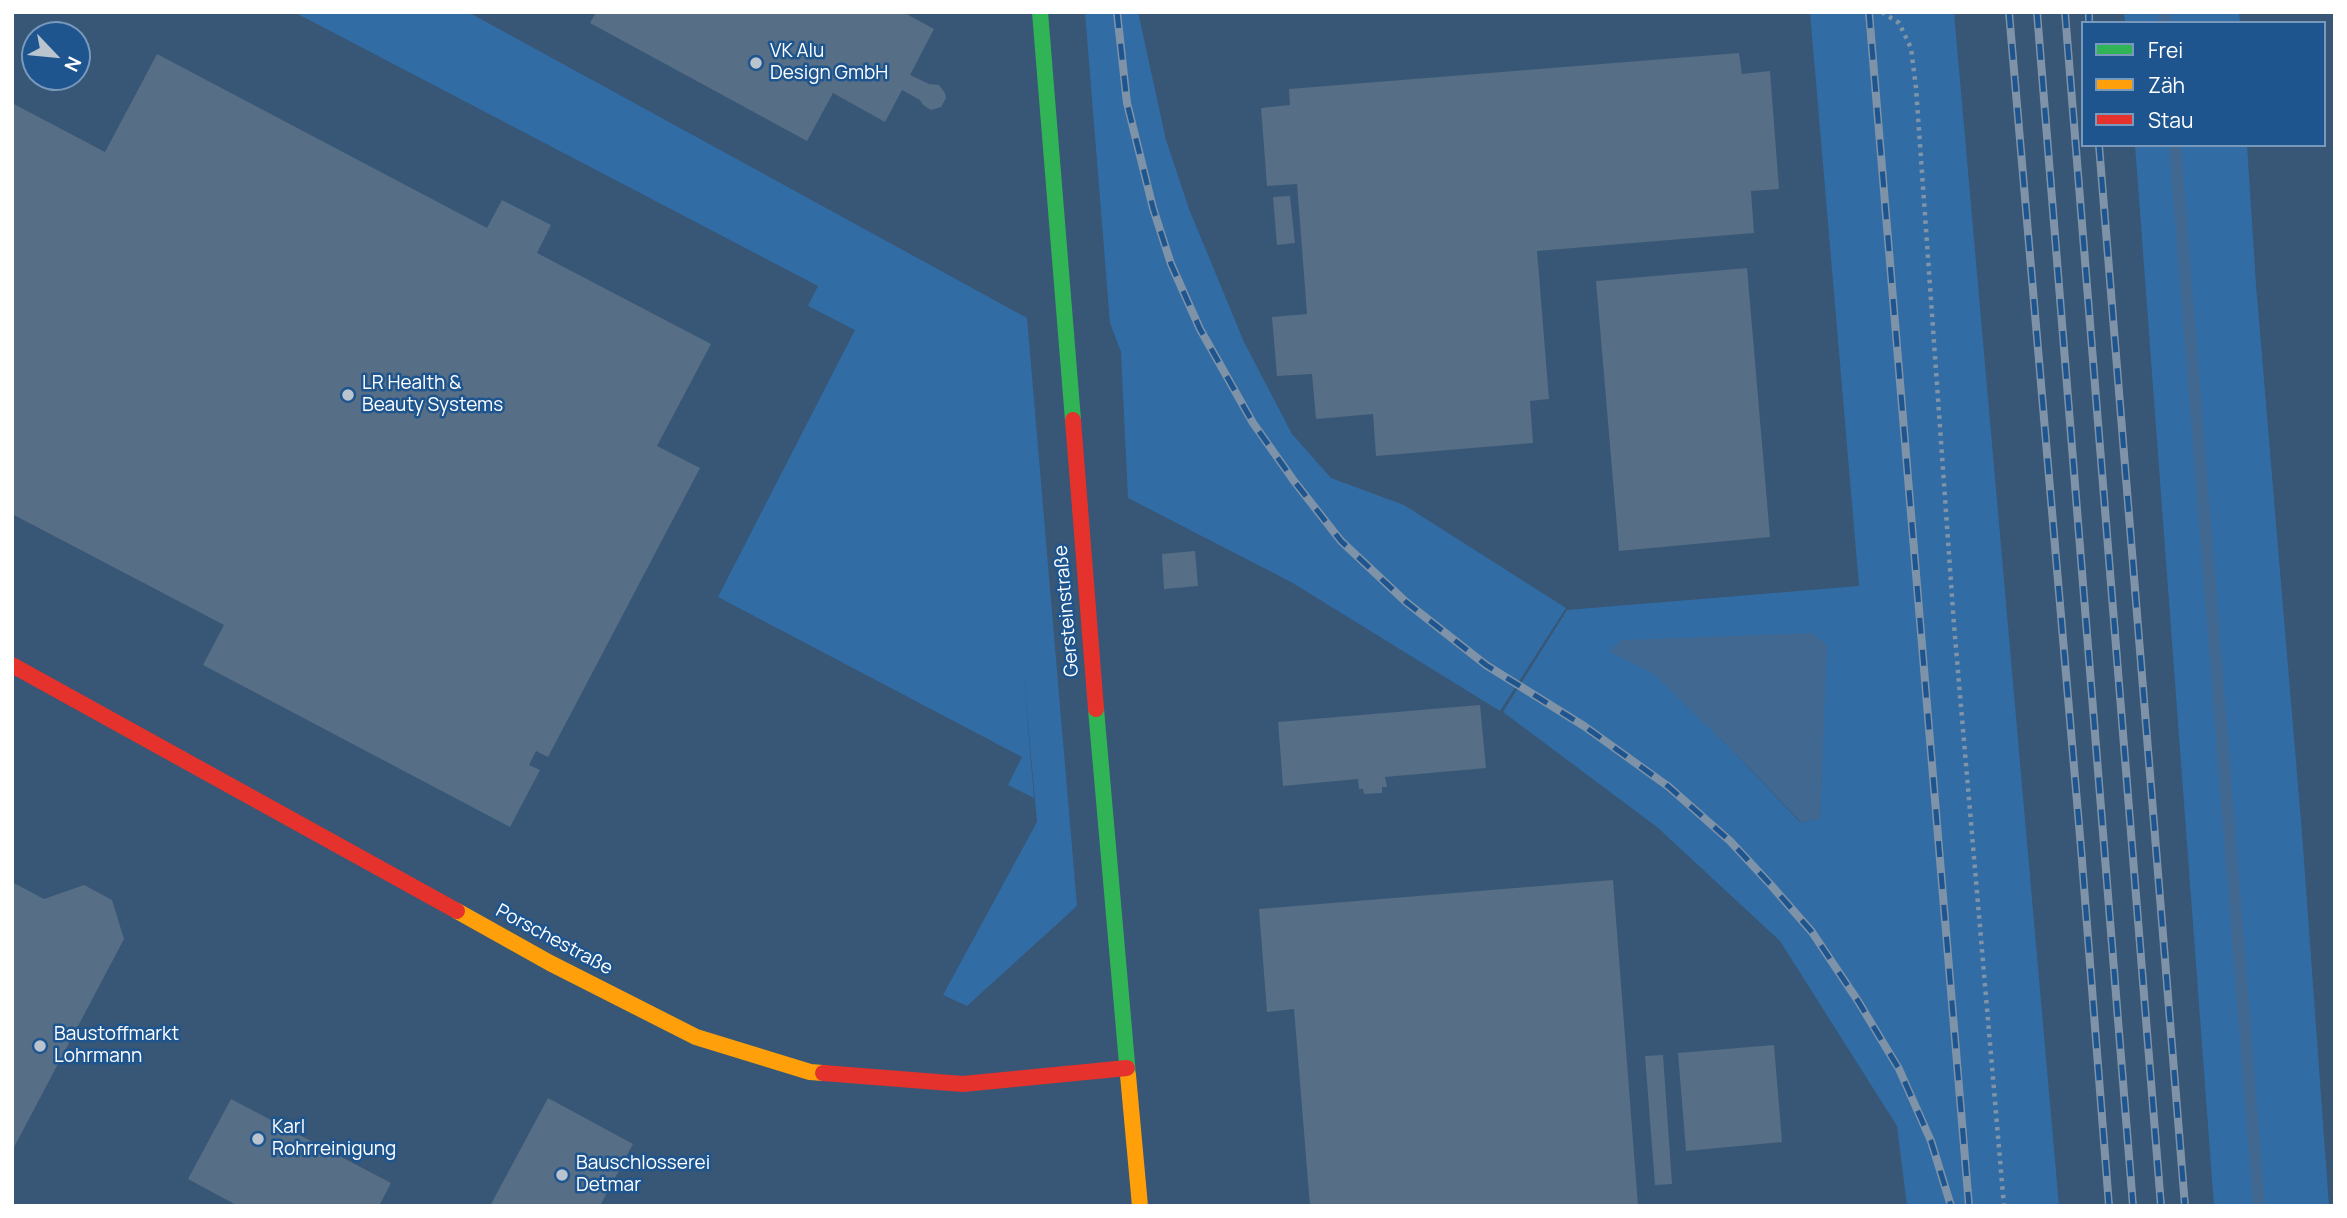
<!DOCTYPE html>
<meta charset="utf-8">
<style>
body{margin:0}
#map{position:relative;width:2347px;height:1218px;overflow:hidden;background:#385675;font-family:Manrope,sans-serif}
canvas{display:block}
.frame{position:absolute;inset:0;border:14px solid #fff;pointer-events:none}
.legend{position:absolute;left:2081px;top:21px;width:245px;height:126px;box-sizing:border-box;background:#1e558f;border:2px solid #7899bc;margin:0;padding:9px 12px;list-style:none;font-size:21px;color:#fff}
.legend li{display:flex;align-items:center;gap:14px;height:35px}
.legend b{width:35px;border:2px solid #7899bc}
.north{position:absolute;left:21px;top:21px;width:70px;height:70px;box-sizing:border-box;background:#1e558f;border:2px solid #7899bc;border-radius:50%;rotate:116deg;font-size:19px;font-weight:700;line-height:28px;text-align:center;color:#fff}
.north::after{content:'';display:block;margin:auto;width:24px;height:32px;background:#b9c4cf;clip-path:polygon(50% 0,100% 100%,50% 72%,0 100%)}
</style>
<div id="map">
<canvas width="2347" height="1218"></canvas>
<div class="frame"></div>
<ul class="legend">
<li><b style="height:9px;background:#30b455"></b>Frei</li>
<li><b style="height:9px;background:#ff9f0a"></b>Zäh</li>
<li><b style="height:9px;background:#e5322d"></b>Stau</li>
</ul>
<div class="north">N</div>
</div>
<script>
const g = document.querySelector('canvas').getContext('2d');
g.lineJoin = 'round';
function fillPath(path, color) { g.fillStyle = color; g.fill(path, 'evenodd'); }
const poly = rows => new Path2D(rows.map(r => 'M' + r).join(''));
function trace(path, color, width, dash) { g.strokeStyle = color; g.lineWidth = width; g.lineCap = dash ? 'butt' : 'round'; g.setLineDash(dash || []); g.stroke(path); }
function label(font, color, halo, rows, align = 'center') {
  g.font = font + ' Manrope,sans-serif'; g.lineWidth = 5; g.setLineDash([]); g.textBaseline = 'middle'; g.strokeStyle = halo; g.fillStyle = color; for (const [text, x, y, turn = 0] of rows) {
    g.save(); g.translate(x, y); g.rotate((+turn || 0) * Math.PI / 180); g.textAlign = isNaN(turn) ? turn : align; if (halo) g.strokeText(text, 0, 0); g.fillText(text, 0, 0); g.restore();
  }
}
fillPath(poly([
 [294,12,468,12,1027,318,1077,906,967,1006,943,995,1037,822,1023,667,1034,798,1008,785,1022,757,718,597,855,330,808,306,818,286],
 [1085,12,1138,12,1166,140,1189,209,1244,342,1292,434,1331,478,1404,505,1566,608,1500,711,1291,582,1128,498,1121,352,1110,323],
 [1810,12,1954,12,2059,1206,1907,1206,1897,1126,1780,941,1657,827,1503,712,1567,610,1859,586],
 [1826,644,1820,819,1800,822,1732,750,1653,673],
 [2124,12,2239,12,2240,23,2125,23],
 [2135,145,2247,145,2256,285,2302,833,2329,1206,2214,1206]
]), '#326ca5');
fillPath(poly([
 [1812,633,1827,645,1820,819,1801,822,1732,750,1653,673,1609,651,1622,640]
]), '#416890');
trace(poly([
 [2164,12,2165,23],
 [2175,145,2259,1206]
]), '#416890', 12);
fillPath(poly([
 [596,12,903,12,934,29,910,75,929,84,939,85,945,93,946,98,941,107,931,110,923,105,920,100,902,90,885,122,833,93,807,141,590,23],
 [1739,53,1742,74,1770,71,1779,189,1751,191,1754,233,1537,251,1549,399,1530,401,1533,443,1376,456,1373,414,1316,419,1312,374,1277,376,1272,317,1307,314,1297,184,1267,186,1261,108,1290,105,1289,89],
 [157,54,487,228,502,200,551,225,537,253,711,344,657,446,700,468,548,757,536,751,529,765,540,770,510,827,203,665,224,625,12,514,12,103,105,152],
 [1290,196,1295,243,1277,245,1273,197],
 [1747,268,1770,537,1619,551,1596,281],
 [1195,551,1198,586,1164,589,1162,554],
 [1480,705,1486,768,1385,777,1387,787,1382,787,1382,793,1364,794,1363,789,1359,789,1358,779,1283,786,1278,722],
 [1613,880,1638,1206,1310,1206,1294,1009,1267,1012,1259,909],
 [12,882,44,899,84,885,112,900,124,939,12,1151],
 [1774,1045,1782,1142,1686,1151,1678,1053],
 [1663,1055,1672,1184,1655,1185,1645,1056],
 [548,1098,633,1144,600,1206,490,1206],
 [231,1099,391,1183,379,1206,238,1206,188,1179]
]), '#566e86');
trace(poly([
 [1882,12,1899,23,1911,48,1916,88,1954,625,2004,1206]
]), '#7f94a8', 4.5, [3.5, 5]);
trace(poly([
 [1040,12,1073,420],
 [1096,709,1128,1075]
]), '#30b455', 16);
trace(poly([
 [457,911,550,963,696,1037,810,1072,823,1073],
 [1128,1075,1140,1206]
]), '#ff9f0a', 16);
trace(poly([
 [1073,420,1096,709],
 [12,665,457,911],
 [823,1073,963,1084,1127,1068]
]), '#e5322d', 16);
const rail = poly([
 [1117,12,1127,103,1153,208,1171,264,1200,329,1253,423,1294,481,1341,541,1406,602,1486,665,1584,726,1669,787,1730,841,1770,884,1812,932,1858,1001,1899,1069,1931,1141,1951,1206],
 [1869,12,1969,1206],
 [2009,12,2081,848,2109,1206],
 [2037,12,2133,1206],
 [2065,12,2161,1206],
 [2089,12,2089,23],
 [2099,145,2185,1206]
]);
trace(rail, '#7f93a8', 8);
trace(rail, '#1e558f', 5, [16]);
for (const [x, y, r, color] of [
 [756,63,7,"#b9c4cf"],
 [348,395,7,"#b9c4cf"],
 [40,1046,7,"#b9c4cf"],
 [258,1139,7,"#b9c4cf"],
 [562,1175,7,"#b9c4cf"]
]) { const dot = new Path2D(); dot.arc(x, y, r, 0, 2 * Math.PI); g.fillStyle = color; g.fill(dot); trace(dot, '#1e558f', 2.5); }
label('19px', '#fff', '#1e558f', [
 ["VK Alu",770,52],
 ["Design GmbH",770,74],
 ["LR Health &",362,384],
 ["Beauty Systems",362,406],
 ["Baustoffmarkt",54,1035],
 ["Lohrmann",54,1057],
 ["Karl",272,1128],
 ["Rohrreinigung",272,1150],
 ["Bauschlosserei",576,1164],
 ["Detmar",576,1186]
], 'left');
label('19px', '#fff', '#1e558f', [
 ["Gersteinstraße",1067,611,-95],
 ["Porschestraße",554,940,28]
]);
</script>
